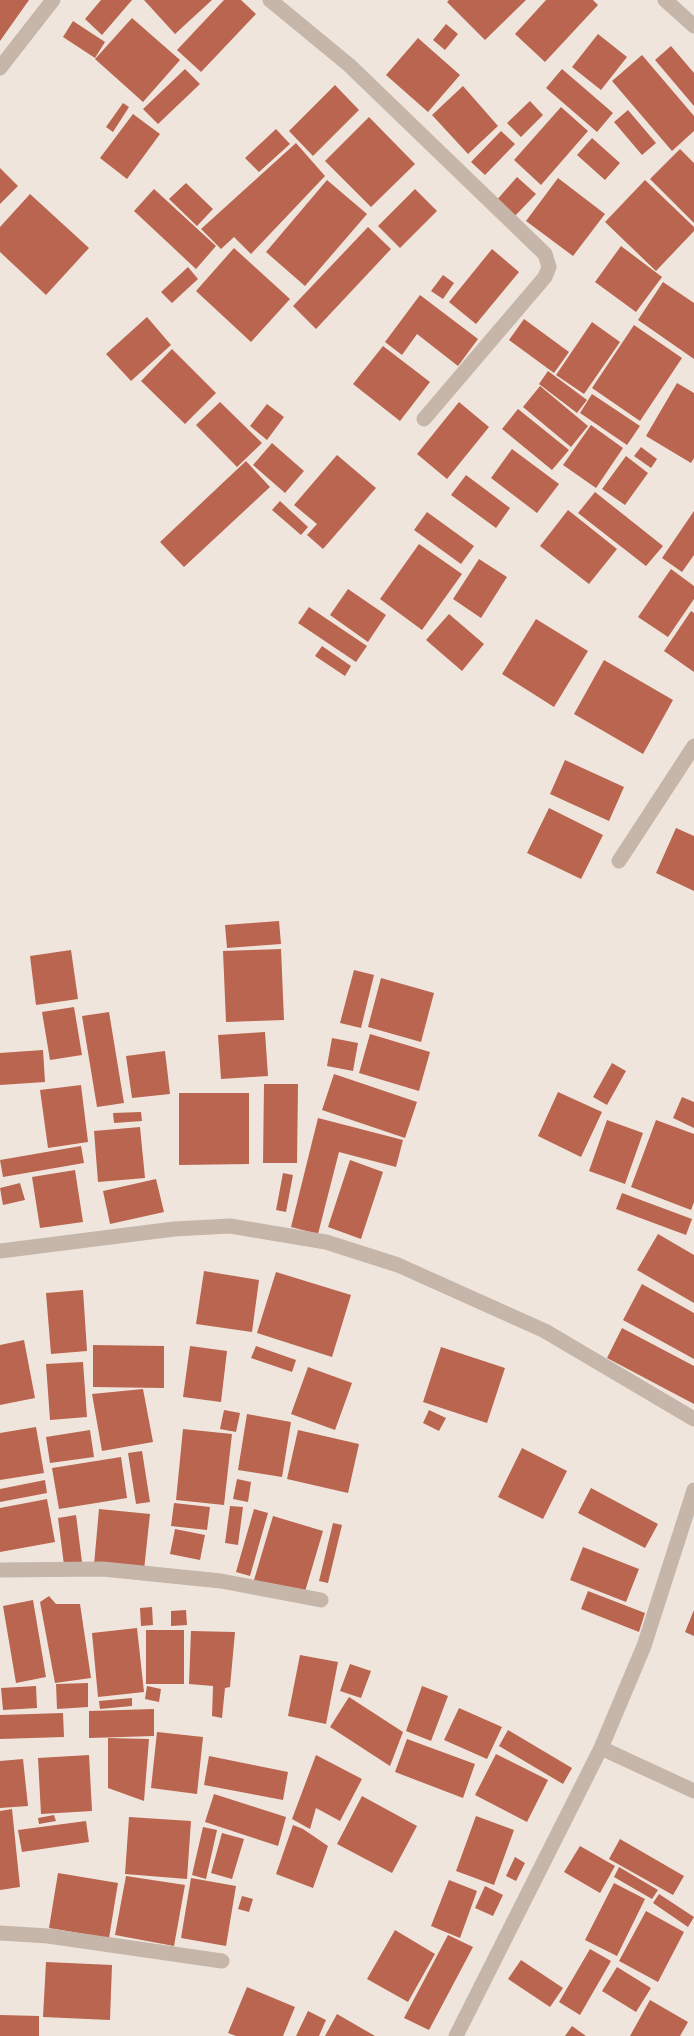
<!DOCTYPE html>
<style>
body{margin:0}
canvas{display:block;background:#efe5dc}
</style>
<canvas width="694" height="2036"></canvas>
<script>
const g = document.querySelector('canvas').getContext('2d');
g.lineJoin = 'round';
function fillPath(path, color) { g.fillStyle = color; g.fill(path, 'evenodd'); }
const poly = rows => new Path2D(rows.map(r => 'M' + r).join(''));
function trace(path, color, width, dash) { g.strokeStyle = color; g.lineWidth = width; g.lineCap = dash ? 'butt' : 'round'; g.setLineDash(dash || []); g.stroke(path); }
fillPath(poly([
 [0,0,29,0,0,41],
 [101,0,132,0,102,35,85,19],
 [144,0,212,0,175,34],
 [224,0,241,0,256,14,201,72,177,50],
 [449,0,526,0,485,40,447,2],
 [546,0,593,0,598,5,545,62,515,34],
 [132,18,180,60,143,102,95,59],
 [73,21,105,42,95,58,63,37],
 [446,24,458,34,445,50,433,40],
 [598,34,627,57,601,90,572,67],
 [418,38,460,75,428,112,386,75],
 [671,46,694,73,694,106,655,60],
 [642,55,694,116,694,131,672,151,612,81],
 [185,69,200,84,158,124,143,109],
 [562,69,613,113,597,132,546,88],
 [335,85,359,110,313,156,289,131],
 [463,86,498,126,468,154,432,115],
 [530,101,543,115,521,137,507,123],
 [123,103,129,107,113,132,106,127],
 [561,107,588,131,541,185,514,160],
 [628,110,656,143,642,155,614,122],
 [133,114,160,134,127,179,100,158],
 [369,117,415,164,371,207,325,161],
 [276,129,290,144,259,172,245,158],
 [501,131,515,144,485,175,471,162],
 [592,138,620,163,605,180,577,155],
 [296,143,325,176,251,254,234,237,221,249,201,229],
 [680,149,694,163,694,223,650,179],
 [0,168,18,186,0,204],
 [517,177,536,194,513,218,495,202],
 [558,178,605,214,573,256,526,221],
 [327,180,367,214,305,286,266,252],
 [645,180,694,227,694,231,656,271,605,222],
 [186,183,213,209,197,226,169,199],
 [154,189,216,246,196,269,134,211],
 [415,189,437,211,400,248,378,226],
 [30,194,89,248,46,295,0,252,0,227],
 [368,227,391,249,316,329,293,306],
 [621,246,662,277,636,312,595,282],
 [234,248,290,299,251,342,196,291],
 [492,249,519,272,476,324,449,302],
 [188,267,198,279,172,303,161,292],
 [443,275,454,283,443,299,431,291],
 [663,282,694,303,694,359,638,320],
 [420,295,478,339,458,366,417,334,402,355,385,342],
 [147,317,171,345,131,381,106,354],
 [524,319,569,352,554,373,509,340],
 [592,322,620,342,584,394,556,375],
 [634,325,682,358,640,421,592,388],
 [383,346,430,382,400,421,353,384],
 [172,349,216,393,185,424,141,381],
 [548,371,587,400,577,413,539,384],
 [677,383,694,393,694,458,691,463,646,436],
 [540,386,588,426,571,447,523,407],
 [592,394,640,426,627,445,580,413],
 [220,402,262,443,237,467,196,425],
 [459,402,489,427,447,479,417,454],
 [267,404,284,417,267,440,250,426],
 [518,409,569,450,552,470,502,429],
 [591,425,623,448,596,488,563,465],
 [272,443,304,471,285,493,253,465],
 [641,447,657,459,651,468,634,456],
 [512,449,559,484,537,513,491,478],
 [337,455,376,488,323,549,307,535,317,524,294,505],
 [626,456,648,473,625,505,602,489],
 [246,461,270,487,184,567,160,542],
 [466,475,510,508,496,528,451,495],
 [595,492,663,546,646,566,578,513],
 [280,501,308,527,301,535,272,510],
 [568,510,617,549,589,584,540,546],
 [694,511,694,555,682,572,662,558],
 [427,512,474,546,461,564,414,530],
 [419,544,462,574,422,630,380,599],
 [479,559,507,577,481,618,453,599],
 [671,569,694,586,694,599,668,637,638,617],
 [348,589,386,615,368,642,330,615],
 [309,607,367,646,356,662,298,623],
 [691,611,694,613,694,672,664,651],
 [449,614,484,644,462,671,426,640],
 [536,619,588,651,554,707,502,674],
 [322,646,351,666,345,676,315,656],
 [604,660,673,700,643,754,574,714],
 [565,760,624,787,609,821,550,794],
 [549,808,603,835,581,879,527,853],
 [676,828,694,836,694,891,656,873],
 [279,921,281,944,227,948,225,925],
 [281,949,284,1020,226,1022,223,951],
 [71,950,78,999,36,1005,30,956],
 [354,970,374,975,361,1028,340,1023],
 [381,978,434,993,421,1042,368,1027],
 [74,1007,82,1055,50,1060,42,1012],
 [109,1012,124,1103,97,1107,82,1016],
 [265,1032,268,1076,221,1079,218,1035],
 [370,1034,430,1052,419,1091,359,1073],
 [332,1038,358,1043,353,1071,327,1066],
 [43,1050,45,1082,0,1085,0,1053],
 [165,1051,170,1094,132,1098,126,1056],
 [612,1063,626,1071,607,1105,593,1097],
 [334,1074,417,1102,405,1138,322,1110],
 [264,1084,298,1084,297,1163,263,1163],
 [81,1085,88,1142,48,1148,40,1090],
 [558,1092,602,1112,581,1157,538,1136],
 [179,1093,249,1093,249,1164,179,1165],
 [682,1097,694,1102,694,1128,673,1118],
 [141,1112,142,1121,114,1123,113,1113],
 [318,1118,403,1140,396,1167,339,1152,318,1234,291,1227],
 [607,1120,643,1133,625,1184,589,1171],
 [656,1120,694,1134,694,1202,691,1210,631,1187],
 [140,1127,145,1178,98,1182,94,1131],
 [81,1146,84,1163,3,1177,0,1160],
 [350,1160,383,1172,361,1239,328,1227],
 [75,1170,83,1222,40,1228,32,1177],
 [283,1173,293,1175,286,1212,276,1210],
 [156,1179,164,1212,110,1224,103,1191],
 [20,1183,25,1200,3,1205,0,1188],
 [622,1193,692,1219,686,1235,616,1209],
 [658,1234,694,1255,694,1303,637,1270],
 [204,1271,259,1280,252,1332,196,1324],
 [276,1272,351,1295,332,1357,257,1333],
 [642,1284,694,1313,694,1359,623,1320],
 [83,1290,87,1351,51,1354,46,1293],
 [622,1328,694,1366,694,1404,607,1358],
 [24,1340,35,1398,0,1405,0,1345],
 [93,1345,164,1346,164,1388,93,1387],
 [190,1346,227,1351,221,1402,183,1397],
 [256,1346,296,1360,292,1372,251,1358],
 [441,1347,505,1368,487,1423,423,1402],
 [83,1362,87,1417,50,1420,46,1364],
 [308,1367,352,1383,335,1430,291,1414],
 [143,1389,153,1442,102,1451,92,1394],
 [224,1410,240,1413,236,1432,220,1429],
 [429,1410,446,1418,439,1431,423,1423],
 [247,1414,291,1422,282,1477,238,1470],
 [36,1427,44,1473,0,1480,0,1433],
 [183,1429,232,1434,224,1505,176,1500],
 [90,1430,94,1457,50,1463,46,1437],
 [298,1430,359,1444,348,1493,287,1479],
 [522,1448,567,1471,543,1519,498,1497],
 [142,1451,150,1502,136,1504,128,1453],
 [121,1457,127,1498,59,1509,52,1468],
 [237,1479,251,1482,248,1502,233,1499],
 [45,1480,47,1493,0,1502,0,1489],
 [591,1488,658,1524,645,1548,578,1513],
 [47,1499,55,1542,0,1552,0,1508],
 [174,1503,210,1507,207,1530,171,1526],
 [230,1506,243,1507,238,1545,225,1543],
 [99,1509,150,1514,144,1570,94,1565],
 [254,1509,268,1513,250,1576,236,1572],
 [76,1515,82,1562,64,1565,58,1518],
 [273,1516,323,1531,304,1595,254,1580],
 [333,1523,342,1525,328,1583,319,1581],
 [175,1529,205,1535,200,1560,170,1554],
 [583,1547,639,1569,626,1602,570,1580],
 [588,1591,645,1613,639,1632,581,1609],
 [49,1596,56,1604,80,1604,91,1678,55,1683,40,1602],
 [33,1600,46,1677,16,1683,3,1606],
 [152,1607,153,1625,141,1626,140,1608],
 [186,1610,187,1625,171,1626,171,1611],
 [694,1610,694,1636,685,1632],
 [137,1628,144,1692,98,1697,92,1633],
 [146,1630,184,1630,184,1684,146,1684],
 [191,1631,235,1632,230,1687,225,1688,222,1718,212,1716,213,1686,189,1684],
 [300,1655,338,1662,326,1724,288,1716],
 [350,1664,371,1671,361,1698,340,1691],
 [88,1683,88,1707,57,1709,56,1684],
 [36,1686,37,1708,3,1710,1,1688],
 [147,1686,161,1689,159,1702,145,1699],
 [422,1686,448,1696,431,1741,406,1731],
 [349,1697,403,1732,390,1766,330,1727],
 [132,1698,132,1706,100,1709,99,1701],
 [459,1708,502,1727,487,1759,444,1740],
 [154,1709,154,1736,89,1738,89,1711],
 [63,1713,64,1737,0,1739,0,1715],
 [508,1730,572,1768,563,1784,499,1746],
 [157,1732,203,1737,197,1794,151,1788],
 [108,1738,149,1739,144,1801,108,1788],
 [407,1739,475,1764,463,1798,395,1772],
 [496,1754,548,1780,527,1822,475,1795],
 [89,1755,92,1811,41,1814,38,1758],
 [316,1755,362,1779,340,1821,316,1808,310,1829,292,1819],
 [209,1756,288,1772,283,1800,204,1785],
 [23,1759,28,1806,0,1808,0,1761],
 [214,1794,286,1817,278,1846,205,1822],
 [362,1796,417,1826,392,1873,337,1844],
 [12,1809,20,1887,0,1890,0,1811],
 [54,1815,56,1821,39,1824,38,1818],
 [476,1816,514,1830,494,1885,456,1871],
 [129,1817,191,1821,187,1879,125,1874],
 [86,1821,89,1842,22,1852,18,1830],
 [293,1825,303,1829,328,1846,313,1888,276,1874],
 [203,1827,217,1830,206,1879,192,1875],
 [222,1833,244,1839,232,1879,211,1873],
 [620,1839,684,1876,673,1895,609,1859],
 [580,1846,615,1866,600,1893,564,1872],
 [515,1857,525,1863,516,1881,506,1876],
 [619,1867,658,1890,652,1899,614,1877],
 [58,1873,118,1883,109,1938,49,1928],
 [126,1876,185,1885,174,1946,115,1935],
 [191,1878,236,1886,226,1946,181,1938],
 [449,1880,477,1891,460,1938,431,1926],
 [614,1883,645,1899,617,1956,585,1940],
 [485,1886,503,1895,493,1916,475,1908],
 [659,1894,694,1917,688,1927,653,1903],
 [242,1896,253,1899,249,1912,238,1909],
 [646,1911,684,1932,658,1982,619,1961],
 [395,1930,435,1954,408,2002,367,1979],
 [448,1935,473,1947,429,2030,404,2018],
 [590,1949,611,1961,580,2015,559,2002],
 [521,1960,563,1988,550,2007,508,1979],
 [46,1962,112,1965,110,2020,43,2017],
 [617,1967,651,1988,636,2012,602,1991],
 [247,1987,295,2007,283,2036,236,2036,228,2033],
 [650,2000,688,2022,680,2036,630,2036],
 [308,2011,326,2020,319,2036,296,2036],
 [337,2014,375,2036,325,2036],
 [0,2015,39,2016,39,2036,0,2036],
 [572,2026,586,2036,565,2036]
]), '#ba654f');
trace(poly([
 [270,0,349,65,545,254,549,267,545,277,424,419],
 [665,0,694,26],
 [0,68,53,0],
 [619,861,694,746],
 [0,1251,174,1229,230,1226,326,1242,398,1265,545,1331,694,1419],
 [0,1570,103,1569,221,1581,321,1600],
 [601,1748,694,1791],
 [0,1933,48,1936,222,1961],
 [456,2036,601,1748,644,1646,694,1490]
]), '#c6b5a9', 15);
</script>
